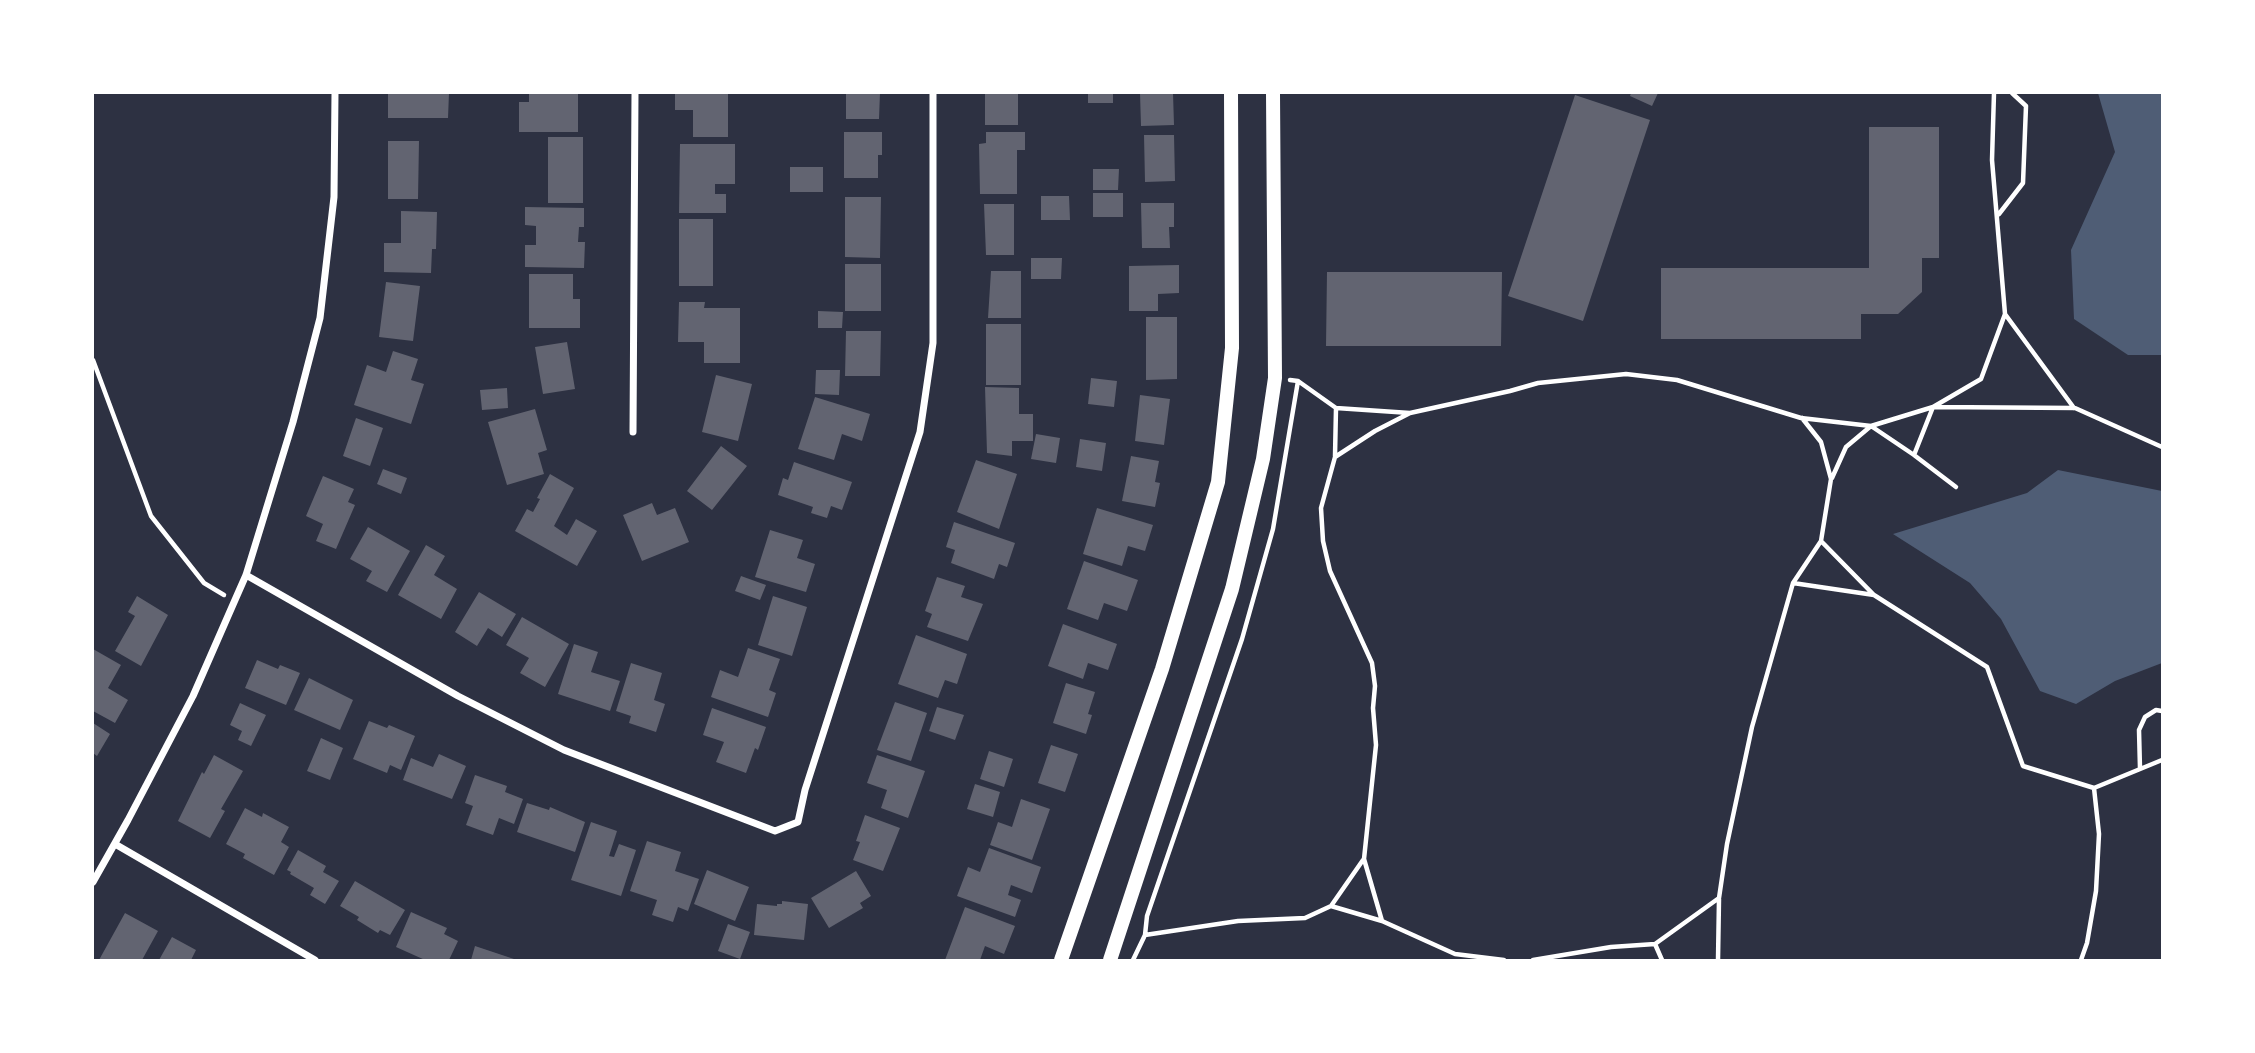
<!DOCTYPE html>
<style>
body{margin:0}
#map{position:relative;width:2255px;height:1053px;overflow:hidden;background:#2d3142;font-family:Inter,sans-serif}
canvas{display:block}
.frame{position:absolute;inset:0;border:94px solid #fff;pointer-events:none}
</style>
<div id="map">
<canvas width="2255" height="1053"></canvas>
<div class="frame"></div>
</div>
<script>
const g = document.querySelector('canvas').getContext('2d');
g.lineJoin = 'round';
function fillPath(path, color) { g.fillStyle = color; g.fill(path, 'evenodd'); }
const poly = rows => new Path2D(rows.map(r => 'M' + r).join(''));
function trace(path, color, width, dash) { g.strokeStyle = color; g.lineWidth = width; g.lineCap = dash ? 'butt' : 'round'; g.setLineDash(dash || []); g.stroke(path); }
fillPath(poly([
 [2098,93,2162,93,2162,355,2128,355,2074,319,2071,250,2115,152],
 [2058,470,2162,491,2162,663,2115,681,2076,704,2040,691,2001,619,1970,583,1893,534,2027,493]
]), '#4f5d75');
fillPath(poly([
 [388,93,449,93,448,118,388,118],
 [529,93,578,93,578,132,519,132,519,102,529,102],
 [675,93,728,93,728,137,693,137,693,110,675,110],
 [846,93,880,93,879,119,846,119],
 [985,93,1018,93,1018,125,985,125],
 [1088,93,1113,93,1113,103,1088,103],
 [1140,93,1173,93,1174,125,1141,126],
 [1631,93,1658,93,1652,106,1630,96],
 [1575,95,1650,120,1583,321,1508,296],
 [1869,127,1939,127,1939,258,1922,258,1922,292,1898,314,1861,314,1861,339,1661,339,1661,268,1869,268],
 [844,132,882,132,882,155,878,155,878,178,844,178],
 [986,132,1025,132,1025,150,1017,150,1017,194,980,194,979,144,986,143],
 [1144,135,1174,135,1175,181,1145,182],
 [548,137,583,137,583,203,548,203],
 [388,141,419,141,418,199,388,199],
 [680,144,735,144,735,184,715,184,715,194,726,194,726,213,679,213],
 [790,167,823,167,823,192,790,192],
 [1093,169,1119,169,1118,190,1093,190],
 [1093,193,1123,193,1123,217,1093,217],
 [1041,196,1069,196,1070,220,1041,220],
 [845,197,881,197,880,258,845,257],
 [1141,203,1174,203,1174,227,1169,227,1170,248,1142,248],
 [984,204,1014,204,1014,255,986,255],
 [525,207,584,208,584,227,579,227,578,242,585,242,584,268,525,267,525,245,536,245,536,226,525,225],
 [401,211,437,212,436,249,432,249,431,273,384,272,384,243,401,243],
 [679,219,713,219,713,286,679,286],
 [1031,258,1062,258,1061,279,1031,279],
 [845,264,881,264,881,311,845,311],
 [1179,265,1179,293,1158,294,1158,311,1129,311,1129,266],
 [991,271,1021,271,1021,318,988,318],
 [1327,272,1502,272,1501,346,1326,346],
 [529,274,573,274,573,299,580,299,580,328,529,328],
 [386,282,420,286,413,341,379,337],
 [679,302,705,302,704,308,740,308,740,363,704,363,704,342,678,342],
 [818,311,843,312,842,328,818,328],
 [1146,317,1177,317,1177,379,1146,380],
 [986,324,1021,324,1021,385,986,385],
 [846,331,881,331,880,376,845,376],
 [567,342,575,389,543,394,535,347],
 [393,351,418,359,411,380,424,384,411,424,354,405,367,365,386,372],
 [816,370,840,370,839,395,815,394],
 [716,375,752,384,738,441,702,432],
 [1091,378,1117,381,1114,407,1088,404],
 [985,387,1019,388,1019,414,1033,414,1033,441,1012,441,1012,456,987,453],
 [507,388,508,408,482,410,480,390],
 [1140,395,1170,399,1164,445,1135,441],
 [815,397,870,414,862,441,842,434,834,460,798,449],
 [535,409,547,450,538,453,544,474,507,485,488,422],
 [356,418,383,428,370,466,343,456],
 [1036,434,1060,438,1056,463,1031,459],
 [1080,439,1106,443,1102,471,1076,467],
 [721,446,747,466,712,510,687,491],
 [1131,456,1159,461,1155,482,1160,483,1155,507,1122,501],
 [976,460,1017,474,999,529,957,512],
 [794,462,852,482,842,510,831,506,827,518,811,513,813,507,778,495,783,478,788,480],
 [383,469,407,478,401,494,377,484],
 [550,474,574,488,554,526,567,535,576,519,597,531,577,566,515,531,527,509,533,512,540,499,537,498],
 [323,476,354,489,348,502,355,505,336,549,316,541,323,524,306,516],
 [652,503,657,515,675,508,689,542,642,561,623,515],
 [1097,508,1153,525,1145,551,1128,546,1122,566,1083,554],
 [954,522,1015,543,1007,567,999,564,994,579,951,563,955,550,946,547],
 [368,527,410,551,387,592,366,581,372,571,350,559],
 [770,530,803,540,797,558,815,564,806,592,755,577],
 [426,545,445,556,434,575,457,589,441,619,398,595],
 [1084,561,1138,580,1127,611,1104,603,1098,620,1067,609],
 [741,576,766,585,760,600,735,591],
 [937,577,965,586,961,597,983,604,968,641,927,627,932,614,925,611],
 [479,592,516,614,502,637,488,628,477,646,455,632],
 [137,596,168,615,141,666,115,651,135,616,128,612],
 [773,596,807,607,792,656,758,645],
 [522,617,569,644,545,687,520,673,529,658,506,645],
 [1063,624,1117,644,1108,670,1088,663,1083,679,1048,666],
 [916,635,967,654,957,684,945,680,938,698,898,684],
 [574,644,598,652,591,672,620,681,610,711,558,694],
 [748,648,780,659,769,690,776,693,768,717,711,697,720,670,738,677],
 [93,649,121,665,108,688,128,700,115,723,93,711],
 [257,660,278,669,280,665,300,673,286,705,245,688],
 [631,663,662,673,654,700,665,704,656,732,629,723,631,716,616,711],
 [309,678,353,700,340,730,294,710],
 [1066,683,1095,692,1088,714,1092,715,1086,734,1053,723],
 [895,702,927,713,911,761,877,750],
 [240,703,266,715,251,746,238,740,242,731,230,725],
 [937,707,964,715,955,740,929,731],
 [712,708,766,727,758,750,755,748,746,773,716,762,724,742,703,735],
 [369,721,387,728,389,725,415,736,401,770,390,765,387,773,353,759],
 [93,723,110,734,97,756,93,753],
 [321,738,343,748,330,780,307,771],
 [1051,745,1078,754,1065,792,1038,783],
 [989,751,1013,759,1004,787,980,779],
 [439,754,466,766,452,799,403,780,411,758,433,767],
 [214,755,243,771,221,809,225,811,210,838,178,821,202,772,204,774],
 [877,755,925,771,908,818,881,808,887,790,867,783],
 [475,775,507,786,505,792,523,799,514,824,499,818,493,835,466,825,473,806,465,803],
 [975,784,1000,792,993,817,967,809],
 [1021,799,1050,809,1032,860,990,845,998,822,1012,827],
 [527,803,549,810,550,807,585,822,575,852,517,832],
 [245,808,262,817,263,813,289,827,281,842,289,847,274,875,243,858,245,854,226,844],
 [865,815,900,828,883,871,853,860,860,842,856,841],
 [591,822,617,831,609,856,614,857,619,844,636,850,621,896,571,880],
 [647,841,681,852,675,871,699,879,688,911,678,907,673,922,652,915,657,900,630,891],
 [989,848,1041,867,1032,893,1011,885,1008,895,1021,900,1015,917,957,896,968,867,980,872],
 [298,850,326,866,323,872,339,881,325,904,310,895,314,888,290,874,291,872,287,870],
 [707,870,749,887,735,921,694,904],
 [856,871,871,896,860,903,863,908,829,928,811,898],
 [355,881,405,910,390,935,380,930,378,933,357,920,359,917,340,906],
 [782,901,808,904,804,940,754,935,757,904,777,906,777,904,782,904],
 [965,907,1015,926,1004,954,985,946,980,960,945,960],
 [411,912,447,928,444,934,458,941,449,960,425,960,396,947],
 [125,913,158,931,142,960,99,960],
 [728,924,750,932,740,959,718,951],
 [172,937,196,950,191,960,159,960],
 [475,946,517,960,471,960]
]), '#626471');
trace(poly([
 [1994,93,1992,160,2005,314,2074,408],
 [1999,214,2023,183,2026,106,2012,93],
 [93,360,151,516,204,583,224,595],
 [1290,380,1298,381,1336,408,1410,413,1510,391,1538,383,1626,374,1677,380,1801,418,1871,426,1933,407,2075,408,2162,447],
 [1914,455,1933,407,1981,379,2005,314],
 [1335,456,1336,408],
 [1832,478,1846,447,1871,426,1914,455,1956,487],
 [1821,541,1874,595],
 [1793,583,1874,595,1987,667,2023,766,2094,788,2162,760],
 [2140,769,2139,730,2145,717,2156,710,2162,711],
 [1331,906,1363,860],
 [1382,921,1364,859,1376,745,1373,708,1375,686,1372,663,1330,571,1323,541,1321,508,1335,457,1375,431,1410,413],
 [1145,935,1238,921,1305,918,1331,906,1382,921,1455,954,1504,960],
 [1655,944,1719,898,1727,844,1752,727,1793,583,1821,541,1831,479,1821,442,1802,418],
 [1133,960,1145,935,1147,916,1242,639,1273,529,1298,381],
 [1533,960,1611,947,1655,944,1662,960],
 [1718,960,1719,899],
 [2081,960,2087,943,2096,891,2099,834,2094,788]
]), '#fff', 4.5);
trace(poly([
 [633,432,635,93],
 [246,575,458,696,564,750,775,831,798,822,805,790,920,432,933,343,933,93],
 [115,844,315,960],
 [93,882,128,820,193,696,235,600,246,575,293,422,320,318,334,197,335,93]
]), '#fff', 7);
trace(poly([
 [1061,960,1162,669,1218,482,1232,348,1231,93],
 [1110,960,1232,589,1263,459,1275,378,1273,93]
]), '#fff', 14);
</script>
